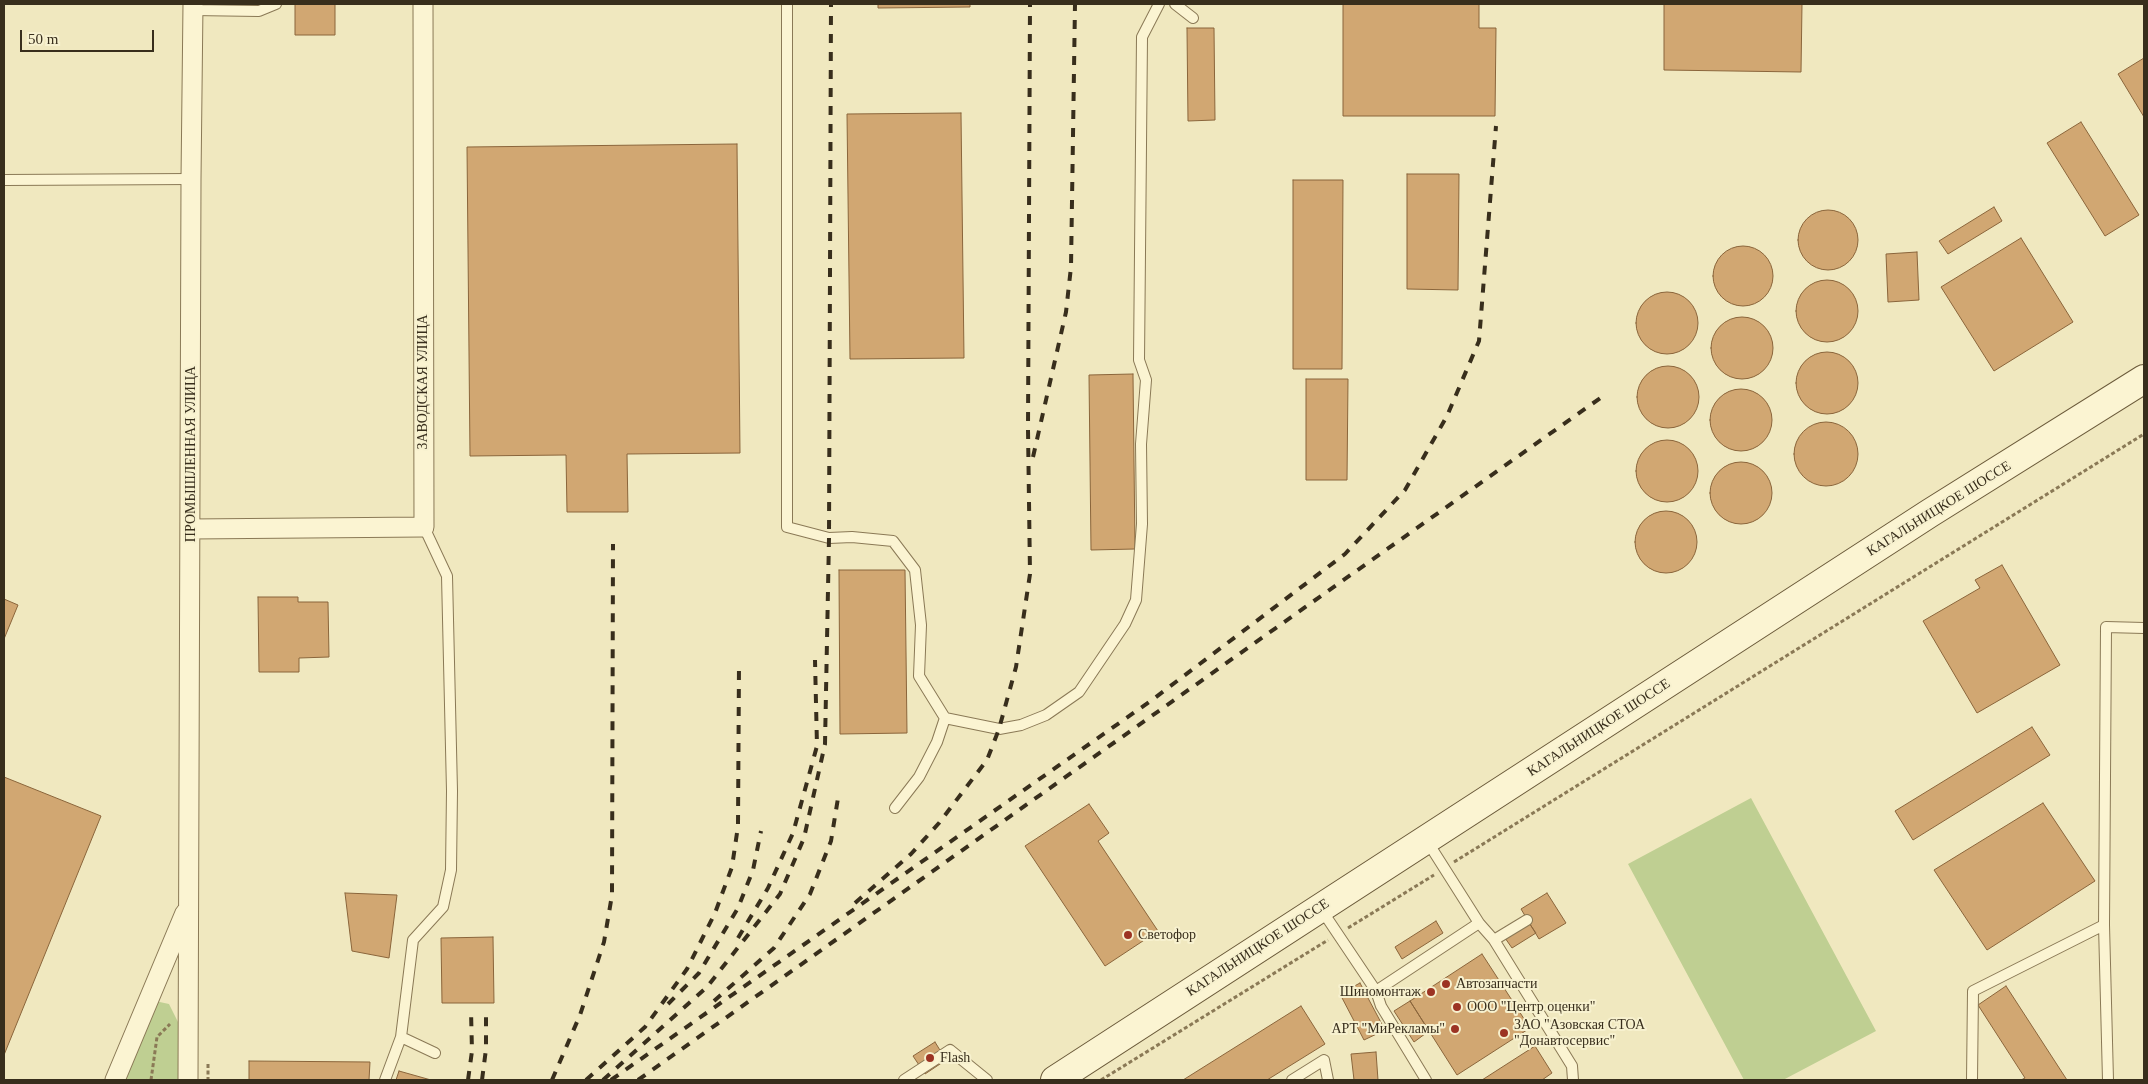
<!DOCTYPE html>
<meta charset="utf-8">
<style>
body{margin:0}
#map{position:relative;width:2148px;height:1084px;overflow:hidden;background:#f0e8bf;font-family:Georgia,serif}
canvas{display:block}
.frame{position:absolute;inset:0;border:5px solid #382e1c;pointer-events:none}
.scale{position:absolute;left:20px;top:30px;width:134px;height:22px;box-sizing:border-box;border:2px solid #382e1c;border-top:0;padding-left:6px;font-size:15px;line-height:18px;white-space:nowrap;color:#382e1c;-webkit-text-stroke:4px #f7f1cf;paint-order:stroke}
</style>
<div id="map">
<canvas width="2148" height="1084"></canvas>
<div class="frame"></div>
<div class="scale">50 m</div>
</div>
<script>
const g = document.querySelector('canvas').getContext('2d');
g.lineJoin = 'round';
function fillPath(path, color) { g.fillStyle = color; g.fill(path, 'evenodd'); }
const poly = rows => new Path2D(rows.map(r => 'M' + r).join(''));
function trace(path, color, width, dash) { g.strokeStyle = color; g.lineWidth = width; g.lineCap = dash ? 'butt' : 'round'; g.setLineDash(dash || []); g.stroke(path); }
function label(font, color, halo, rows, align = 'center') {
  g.font = font + ' Georgia,serif'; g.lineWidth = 4; g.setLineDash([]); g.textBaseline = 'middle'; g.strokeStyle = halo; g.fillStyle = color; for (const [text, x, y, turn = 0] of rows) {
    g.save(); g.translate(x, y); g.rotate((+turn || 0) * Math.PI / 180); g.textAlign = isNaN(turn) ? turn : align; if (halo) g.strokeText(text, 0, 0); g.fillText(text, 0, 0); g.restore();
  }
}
fillPath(poly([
 [1751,798,1876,1031,1783,1080,1744,1080,1628,864],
 [155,1001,169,1004,178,1022,178,1080,123,1080]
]), '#bfcf92');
const building = poly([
 [295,4,335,4,335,35,295,35,295,4],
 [878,4,970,4,970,7,878,8,878,4],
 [1343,4,1479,4,1479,28,1496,28,1495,116,1343,116,1343,4],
 [1664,4,1802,4,1801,72,1664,70,1664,4],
 [1187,28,1214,28,1215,120,1188,121,1187,28],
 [2144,58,2144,117,2118,74,2144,58],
 [961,113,964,358,850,359,847,114,961,113],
 [2081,122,2139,215,2105,236,2047,143,2081,122],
 [737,144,740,453,627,454,628,512,567,512,566,455,470,456,467,147,737,144],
 [1407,174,1459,174,1458,290,1407,289,1407,174],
 [1293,180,1343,180,1342,369,1293,369,1293,180],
 [1994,207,2002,221,1948,254,1939,241,1994,207],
 '1798 240a30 30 0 1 1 60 0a30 30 0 1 1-60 0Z',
 [2021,238,2073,322,1994,371,1941,287,2021,238],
 '1713 276a30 30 0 1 1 60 0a30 30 0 1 1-60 0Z',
 [1917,252,1919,300,1888,302,1886,254,1917,252],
 '1796 311a31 31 0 1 1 62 0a31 31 0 1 1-62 0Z',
 '1636 323a31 31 0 1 1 62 0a31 31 0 1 1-62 0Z',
 '1711 348a31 31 0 1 1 62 0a31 31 0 1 1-62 0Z',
 '1796 383a31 31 0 1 1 62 0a31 31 0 1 1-62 0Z',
 '1637 397a31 31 0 1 1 62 0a31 31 0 1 1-62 0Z',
 [1133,374,1135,549,1091,550,1089,375,1133,374],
 [1306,379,1348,379,1347,480,1306,480,1306,379],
 '1710 420a31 31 0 1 1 62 0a31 31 0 1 1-62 0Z',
 '1794 454a32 32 0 1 1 64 0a32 32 0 1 1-64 0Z',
 '1636 471a31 31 0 1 1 62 0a31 31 0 1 1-62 0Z',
 '1710 493a31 31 0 1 1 62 0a31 31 0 1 1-62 0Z',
 '1635 542a31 31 0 1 1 62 0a31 31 0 1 1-62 0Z',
 [2002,565,2060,665,1977,713,1923,621,1980,588,1975,580,2002,565],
 [839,570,905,570,907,733,840,734,839,570],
 [258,597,298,597,298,602,328,602,329,657,299,658,299,672,259,672,258,597],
 [4,599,18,605,4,639,4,599],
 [2032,727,2050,755,1913,840,1895,811,2032,727],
 [4,777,101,816,4,1055,4,777],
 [2043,803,2095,881,1987,950,1934,870,2043,803],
 [1089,804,1109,833,1098,841,1158,931,1105,966,1025,846,1089,804],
 [345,893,397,895,389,958,352,951,345,893],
 [1547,893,1566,923,1539,939,1521,909,1547,893],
 [1436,921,1443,933,1402,959,1395,947,1436,921],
 [1529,923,1536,933,1512,948,1505,938,1529,923],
 [493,937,494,1003,442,1003,441,938,493,937],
 [1482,954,1530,1028,1457,1075,1410,1001,1482,954],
 [1360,983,1385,1030,1364,1040,1340,994,1360,983],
 [2006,986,2067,1080,2021,1080,2025,1078,1978,1005,2006,986],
 [1410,1001,1429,1031,1414,1042,1394,1011,1410,1001],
 [1301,1006,1325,1044,1267,1080,1183,1080,1301,1006],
 [935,1042,946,1060,925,1074,913,1056,935,1042],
 [1535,1046,1552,1073,1542,1080,1482,1080,1535,1046],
 [1376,1052,1378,1080,1354,1080,1351,1054,1376,1052],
 [249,1061,370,1062,369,1080,249,1080,249,1061],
 [399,1071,431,1080,396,1080,399,1071]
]);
fillPath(building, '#d1a772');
trace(building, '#8a653b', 1);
const lane = poly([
 [787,4,787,527,829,538,852,537,893,541,915,570,921,625,919,676,945,718],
 [1175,4,1193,18],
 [191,6,193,10,259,11,276,4],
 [4,180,191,179],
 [895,808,919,777,937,742,945,718,999,729,1021,725,1046,715,1079,692,1125,624,1136,600,1142,524,1141,444,1146,380,1139,360,1142,37,1159,4],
 [1321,909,1376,991,1479,923,1427,841],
 [1479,923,1494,940,1572,1066,1573,1080],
 [1494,940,1527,920],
 [1376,991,1381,1006,1426,1080],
 [401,1037,413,940,443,907,451,870,452,791,447,576,424,527],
 [385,1080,401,1037,435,1053],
 [904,1080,950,1050,987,1080],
 [1292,1080,1324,1060,1328,1080],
 [1972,1080,1973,991,2104,925],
 [2108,1080,2104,925,2106,627,2144,628]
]);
const street = poly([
 [191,529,424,527,423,4],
 [115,1080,185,913],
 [188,1080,191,179,193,4]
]);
const secondary = poly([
 [1055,1080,1930,513,2144,379]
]);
trace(lane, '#8a7956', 12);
trace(street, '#8a7956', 21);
trace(secondary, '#6b5a3a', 30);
trace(poly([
 [1454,862,2144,434],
 [1348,928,1434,875],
 [208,1064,208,1080],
 [151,1080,157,1037,170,1024],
 [1101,1080,1328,940]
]), '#8a7956', 3, [4, 2.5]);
trace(lane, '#fbf4d2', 10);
trace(street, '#fbf4d2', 19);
trace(secondary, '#fbf4d2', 28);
trace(poly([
 [1033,457,1066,312,1071,267,1075,4],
 [855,903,911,854,939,823,987,760,999,729,1016,667,1030,574,1028,429,1030,4],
 [738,938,768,888,793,833,817,746,815,660],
 [714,1001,774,948,810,894,831,841,839,792],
 [668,1004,699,973,738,908,753,870,761,831],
 [468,1080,472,1051,471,1011],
 [482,1080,486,1049,486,1010],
 [552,1080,580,1015,604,942,612,895,613,544],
 [586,1080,645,1027,687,969,715,913,732,867,738,826,739,664],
 [603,1080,707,987,780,894,804,838,825,744,829,538,831,4],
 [611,1080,1152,700,1345,554,1405,490,1447,416,1479,341,1496,126],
 [638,1080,1606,394]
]), '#382e1c', 4, [9, 9]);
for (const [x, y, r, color] of [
 [1128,935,5,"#9c3323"],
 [1446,984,5,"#9c3323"],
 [1431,992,5,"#9c3323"],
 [1457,1007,5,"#9c3323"],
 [1455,1029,5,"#9c3323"],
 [1504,1033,5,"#9c3323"],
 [930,1058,5,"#9c3323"]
]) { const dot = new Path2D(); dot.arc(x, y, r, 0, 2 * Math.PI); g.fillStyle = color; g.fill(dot); trace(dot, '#f7f1cf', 2); }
label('14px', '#382e1c', '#f7f1cf', [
 ["ЗАВОДСКАЯ УЛИЦА",423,382,-90],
 ["ПРОМЫШЛЕННАЯ УЛИЦА",191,454,-90],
 ["КАГАЛЬНИЦКОЕ ШОССЕ",1939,509,-32],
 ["КАГАЛЬНИЦКОЕ ШОССЕ",1599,728,-33],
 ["КАГАЛЬНИЦКОЕ ШОССЕ",1258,948,-33]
]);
label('14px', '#382e1c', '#f7f1cf', [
 ["Светофор",1138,935],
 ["Автозапчасти",1456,984],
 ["Шиномонтаж",1421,992,"right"],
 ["ООО \"Центр оценки\"",1467,1007],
 ["ЗАО \"Азовская СТОА",1514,1025],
 ["\"Донавтосервис\"",1514,1041],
 ["АРТ \"МиРекламы\"",1445,1029,"right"],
 ["Flash",940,1058]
], 'left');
</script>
